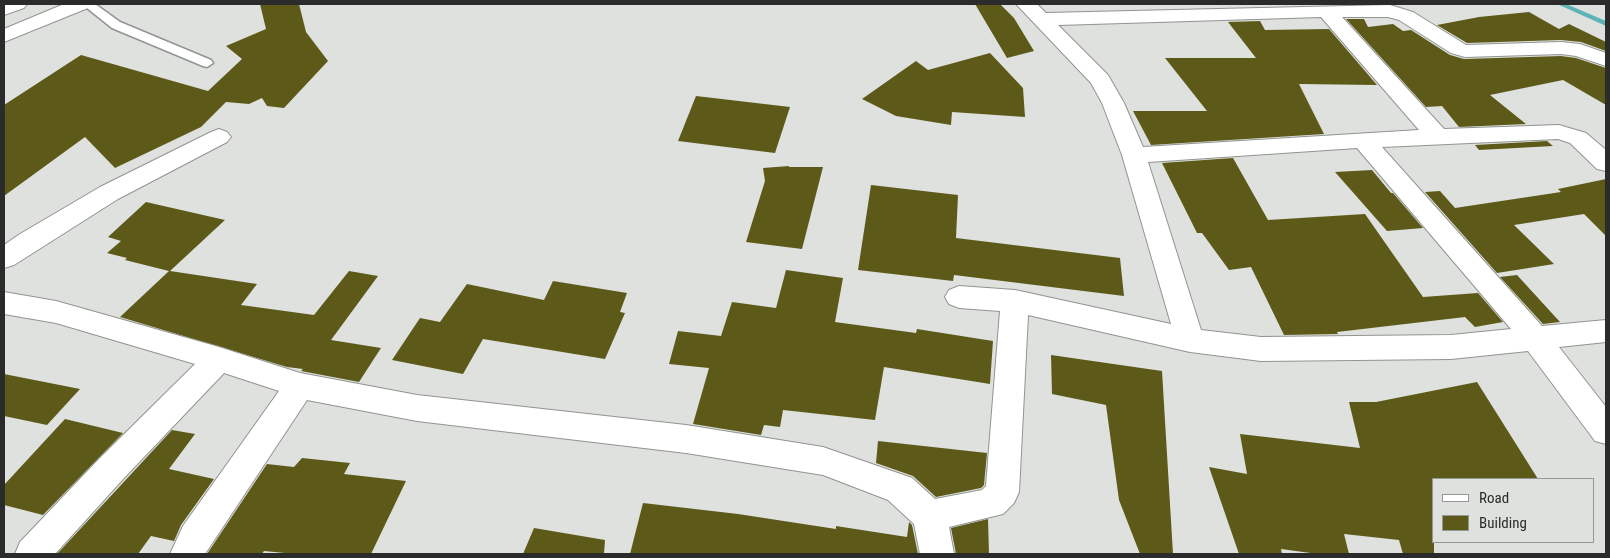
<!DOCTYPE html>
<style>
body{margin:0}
#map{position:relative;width:1610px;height:558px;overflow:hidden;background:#dee1dd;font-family:"Roboto Condensed",sans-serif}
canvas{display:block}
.frame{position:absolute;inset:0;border:5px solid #2a2b2a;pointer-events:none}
.legend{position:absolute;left:1432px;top:478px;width:162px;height:65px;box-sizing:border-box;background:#dee1dd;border:1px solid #969895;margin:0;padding:6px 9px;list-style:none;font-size:15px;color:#2a2b2a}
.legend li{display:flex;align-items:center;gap:10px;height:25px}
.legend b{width:25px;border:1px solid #969895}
</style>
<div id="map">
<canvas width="1610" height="558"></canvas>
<div class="frame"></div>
<ul class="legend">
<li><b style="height:6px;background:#fff"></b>Road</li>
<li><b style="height:14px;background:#5d5a19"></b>Building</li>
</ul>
</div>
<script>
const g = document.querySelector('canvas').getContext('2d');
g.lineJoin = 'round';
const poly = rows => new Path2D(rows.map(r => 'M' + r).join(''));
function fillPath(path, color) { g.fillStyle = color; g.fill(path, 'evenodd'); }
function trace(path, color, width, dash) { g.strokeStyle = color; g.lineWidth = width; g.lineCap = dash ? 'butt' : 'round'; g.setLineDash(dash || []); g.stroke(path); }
fillPath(poly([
 [1557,4,1566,4,1606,21,1606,26,1557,4]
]), '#5cb4b6');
fillPath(poly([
 [260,4,299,4,306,32,328,61,284,108,267,106,262,98,249,104,226,102,201,127,115,168,85,137,4,196,4,105,81,55,208,91,242,59,226,46,266,29],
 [975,4,1000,4,1014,18,1034,51,1007,58],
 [1529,12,1559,29,1569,24,1606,42,1606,51,1581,42,1561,40,1467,43,1437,25,1479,17],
 [1346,19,1364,19,1368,27,1393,24,1403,31,1411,30,1450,55,1464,59,1561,56,1576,58,1606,68,1606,105,1563,80,1490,95,1526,124,1459,127,1442,106,1426,107],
 [1260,21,1265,30,1329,29,1377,85,1299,84,1324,134,1151,145,1133,111,1207,111,1165,58,1256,58,1228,22],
 [990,53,1023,88,1025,117,952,112,951,125,896,116,862,99,916,61,928,70],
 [696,96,790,107,775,153,678,141],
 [1547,141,1553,146,1479,150,1475,145],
 [1233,158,1268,220,1365,214,1423,297,1478,293,1503,322,1475,327,1465,317,1337,332,1338,334,1284,335,1251,267,1229,270,1202,233,1197,233,1162,163],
 [789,166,789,167,823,167,802,249,746,242,765,181,763,168],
 [1372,170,1391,193,1393,193,1423,228,1387,231,1335,172],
 [1606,179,1606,236,1584,214,1514,225,1554,264,1497,273,1425,192,1440,191,1455,208,1561,192,1558,189],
 [871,185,958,195,956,238,1120,258,1124,296,954,275,953,281,858,270],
 [146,202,225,220,170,271,257,284,241,305,314,315,349,271,378,276,331,340,381,348,359,382,301,371,303,369,287,367,120,317,169,271,125,260,127,258,107,253,121,241,108,237],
 [786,270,843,278,835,322,916,333,917,329,993,341,990,384,884,367,875,420,783,410,780,427,764,425,761,435,693,424,709,368,669,364,678,331,721,336,732,302,776,308],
 [1517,275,1560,322,1543,324,1500,277],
 [553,281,627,293,620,312,625,313,605,359,483,339,463,374,392,360,420,318,440,322,467,284,544,300],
 [1051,355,1162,371,1173,554,1140,554,1119,500,1106,405,1052,394],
 [4,374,80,389,47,425,4,416],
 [1477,382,1538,479,1434,479,1434,554,1403,554,1399,540,1344,534,1349,554,1318,554,1281,549,1282,554,1239,554,1209,467,1247,474,1240,434,1360,448,1349,402,1376,402],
 [65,419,123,433,43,515,4,505,4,485],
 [172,430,195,434,169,469,214,479,181,525,174,541,151,536,138,554,57,554],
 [878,441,987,453,984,485,981,488,936,497,913,476,876,463],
 [302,458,350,463,344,474,406,481,371,554,295,554,264,551,262,554,207,554,267,464,294,467],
 [643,503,738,514,836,529,836,526,907,537,909,522,912,525,918,554,630,554],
 [988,519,989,554,956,554,951,528],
 [534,528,605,540,604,554,523,554]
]), '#5d5a19');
const service = poly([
 [82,4,95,4,120,22,211,60,213,63,207,67,203,66,112,28,82,4]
]);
const minor = poly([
 [1016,4,1037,4,1046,13,1390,5,1413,12,1466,45,1561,42,1580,44,1606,53,1606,66,1576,56,1561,54,1465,57,1451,53,1399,20,1388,17,1342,17,1444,129,1559,125,1586,133,1606,150,1606,171,1597,169,1570,143,1558,139,1382,147,1542,326,1606,320,1606,342,1559,347,1606,407,1606,444,1595,441,1528,351,1451,359,1261,361,1190,352,1028,315,1019,492,1014,503,1003,514,949,527,954,554,920,554,914,524,888,500,823,475,686,453,417,421,307,400,205,554,170,554,183,526,279,391,224,373,124,478,55,554,15,554,20,542,100,458,195,364,56,323,4,314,4,292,56,301,219,347,300,373,417,395,686,425,823,447,912,478,935,499,982,490,986,486,1000,311,959,308,949,304,945,297,949,290,959,286,1015,290,1171,324,1122,155,1102,103,1091,83,1016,4],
 [1321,17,1419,130,1143,147,1124,103,1108,75,1058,25,1321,17],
 [1357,148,1511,329,1451,335,1261,337,1201,330,1148,162,1357,148],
 [219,129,227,132,231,137,227,142,118,199,14,265,4,268,4,245,20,234,100,187,211,132,219,129]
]);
const trunk = poly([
 [4,4,27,4,24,8,4,15,4,4],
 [64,4,91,4,88,8,4,42,4,29,64,4]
]);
trace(service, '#919490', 3);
trace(minor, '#919490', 2);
trace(trunk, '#919490', 2);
fillPath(service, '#fff');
fillPath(minor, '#fff');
fillPath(trunk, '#fff');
</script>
